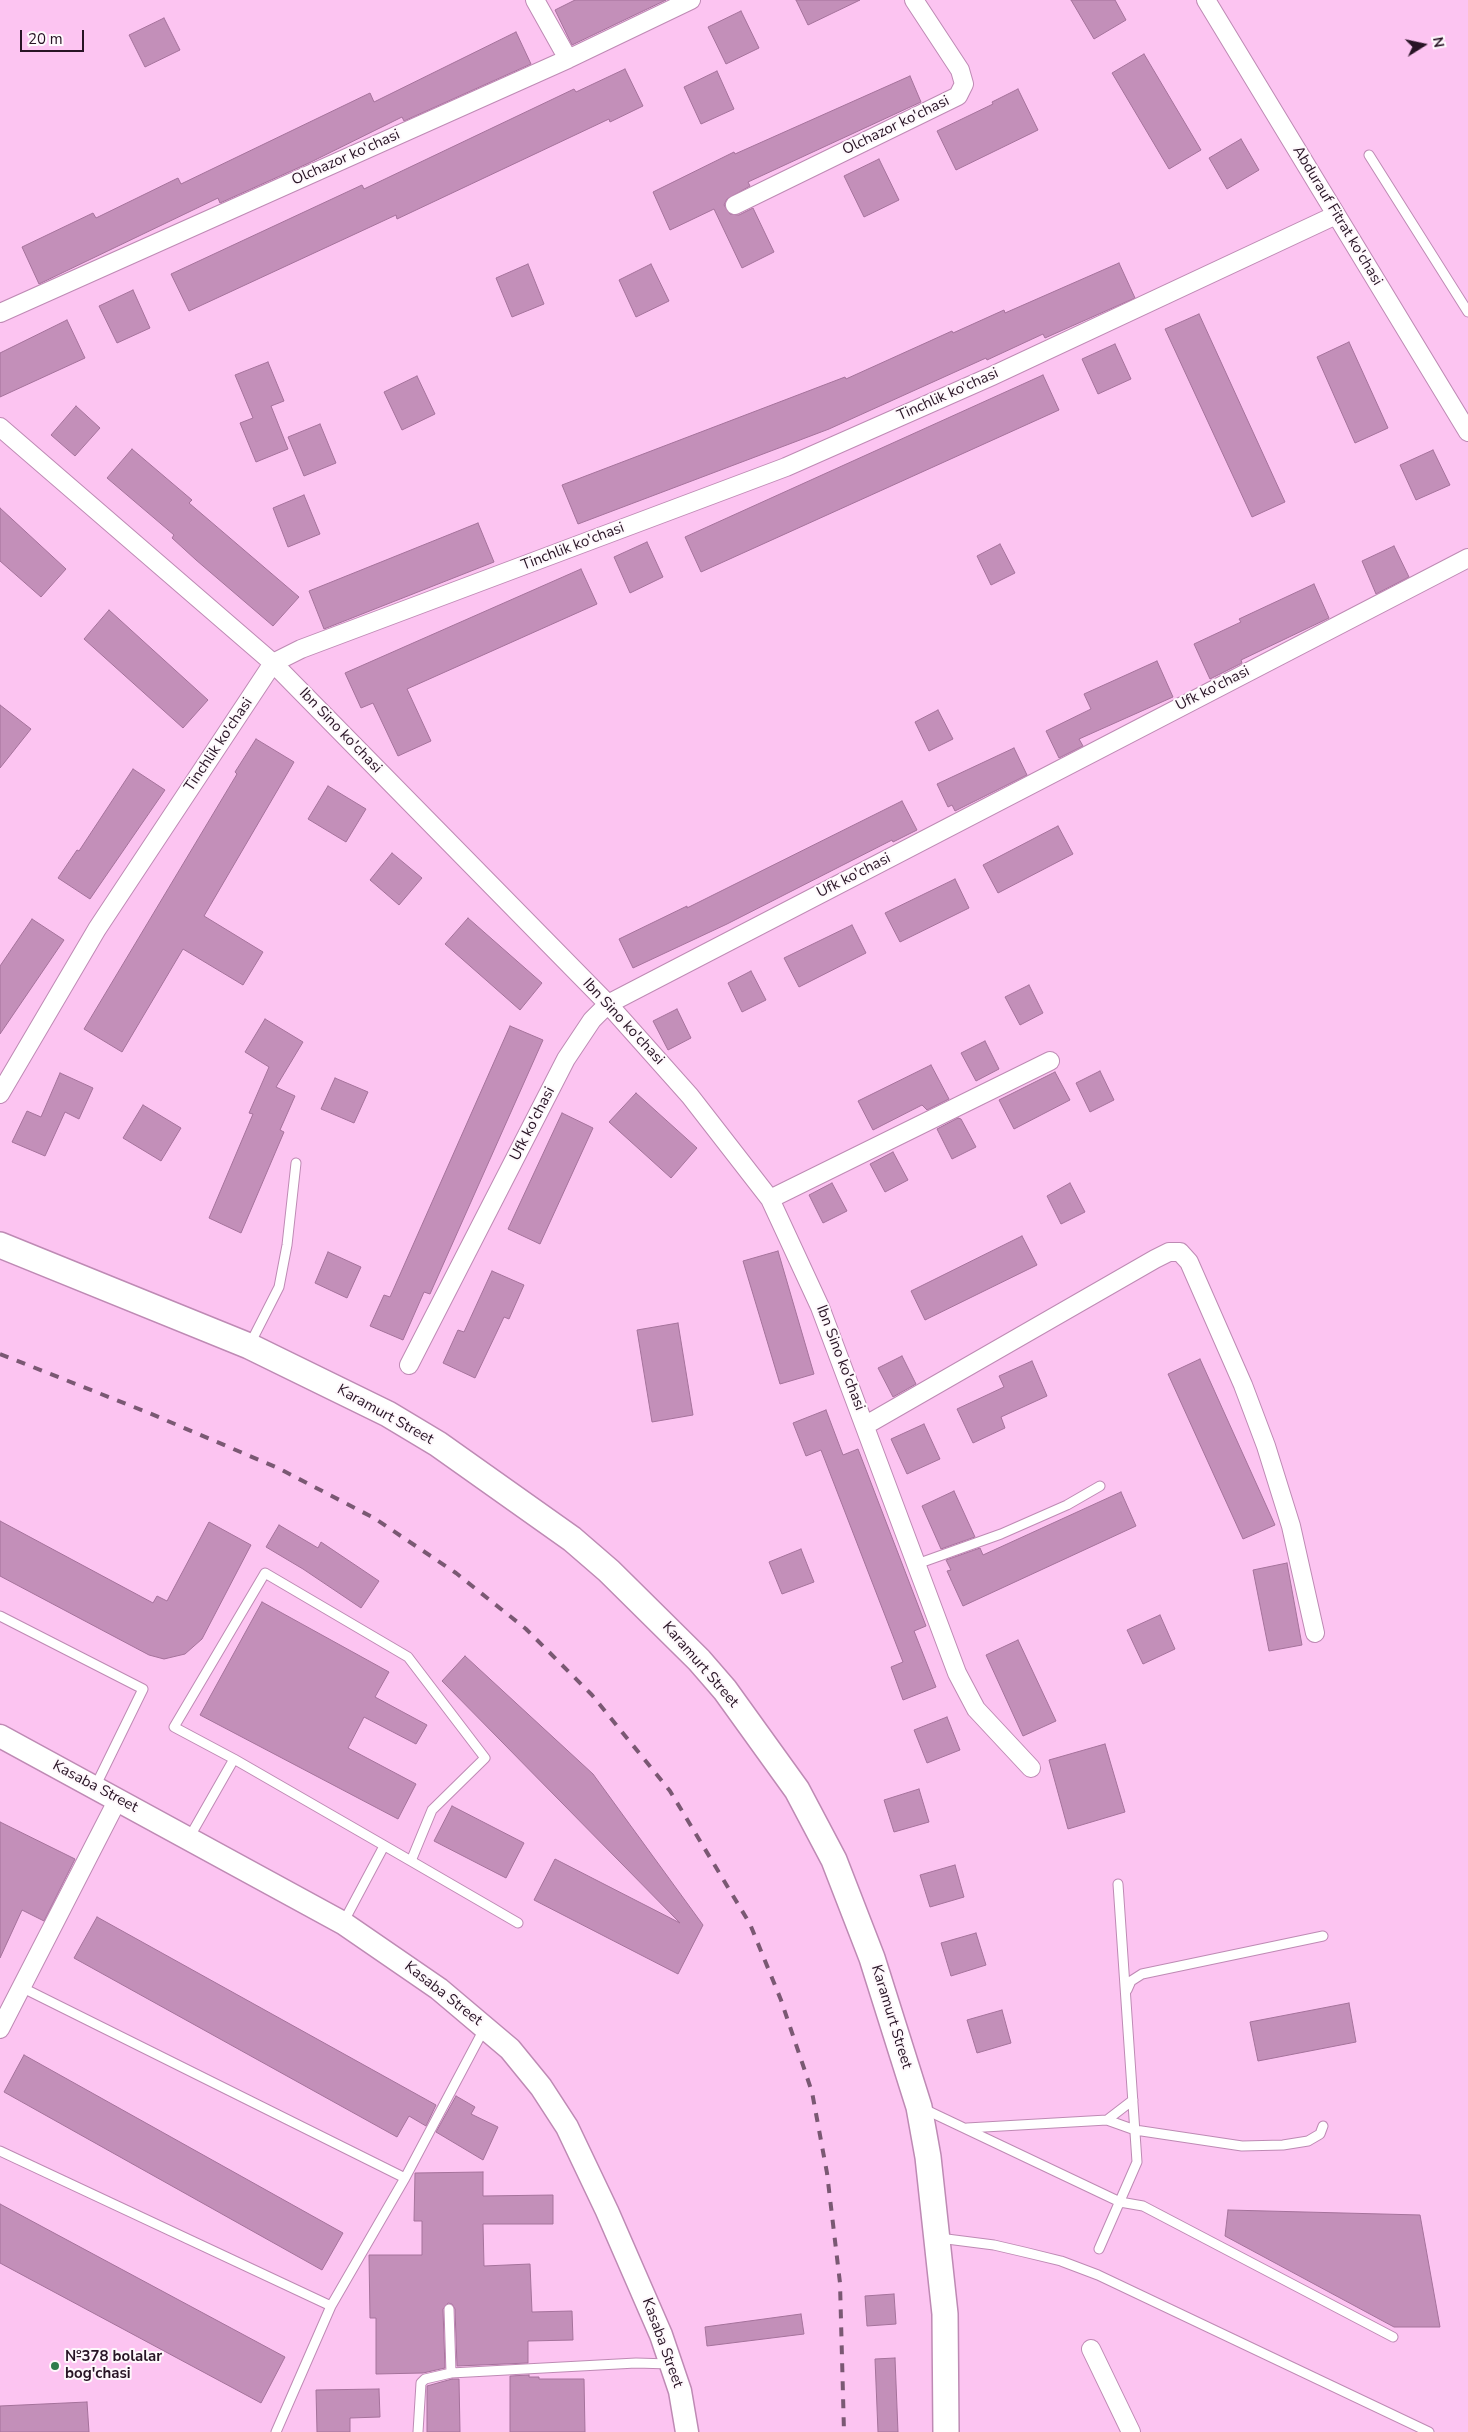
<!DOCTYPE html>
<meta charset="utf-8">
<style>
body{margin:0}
#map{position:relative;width:1468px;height:2432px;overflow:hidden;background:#fcc4f1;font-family:"Nunito Sans",sans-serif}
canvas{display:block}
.north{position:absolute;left:1398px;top:20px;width:50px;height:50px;-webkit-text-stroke:4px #fef8fc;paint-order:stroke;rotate:80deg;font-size:14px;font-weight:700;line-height:20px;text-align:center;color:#281425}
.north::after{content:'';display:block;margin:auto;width:18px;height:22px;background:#281425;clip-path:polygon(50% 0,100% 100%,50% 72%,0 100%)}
.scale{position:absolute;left:20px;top:30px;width:64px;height:22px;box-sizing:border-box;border:2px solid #281425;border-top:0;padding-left:6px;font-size:15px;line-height:18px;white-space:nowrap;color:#281425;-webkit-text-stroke:4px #fef8fc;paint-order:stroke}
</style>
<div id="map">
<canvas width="1468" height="2432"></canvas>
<div class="north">N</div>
<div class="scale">20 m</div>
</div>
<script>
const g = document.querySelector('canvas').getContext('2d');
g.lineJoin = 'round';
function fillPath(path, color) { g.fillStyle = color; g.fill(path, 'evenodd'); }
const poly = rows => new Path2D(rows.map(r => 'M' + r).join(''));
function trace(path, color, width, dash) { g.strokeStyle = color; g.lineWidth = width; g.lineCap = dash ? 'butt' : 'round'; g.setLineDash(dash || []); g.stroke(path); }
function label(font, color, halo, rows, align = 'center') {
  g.font = font + ' "Nunito Sans",sans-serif'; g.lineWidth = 4; g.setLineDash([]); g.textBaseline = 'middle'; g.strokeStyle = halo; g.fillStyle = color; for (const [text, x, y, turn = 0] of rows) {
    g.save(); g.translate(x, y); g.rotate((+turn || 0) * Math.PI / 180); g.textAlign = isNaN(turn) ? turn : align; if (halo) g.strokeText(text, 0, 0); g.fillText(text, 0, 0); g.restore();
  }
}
const building = poly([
 [575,0,666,0,572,45,555,10,575,0],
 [796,0,860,0,808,25,796,0],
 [1071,0,1115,0,1126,20,1094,39,1071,0],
 [741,11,759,48,726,64,708,27,741,11],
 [164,18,180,50,145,67,129,35,164,18],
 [516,32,531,64,404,121,402,117,309,163,220,203,218,198,39,284,22,247,93,213,96,218,178,178,181,184,370,93,374,102,516,32],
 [1144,54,1201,150,1169,169,1112,73,1144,54],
 [625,69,643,106,610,122,609,119,397,219,396,215,189,311,171,274,362,185,364,189,574,89,576,92,625,69],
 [717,71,734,109,701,124,684,87,717,71],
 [910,76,921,102,748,182,750,186,727,199,724,205,730,214,739,215,753,208,774,252,742,268,714,209,670,230,653,192,734,152,735,154,910,76],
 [1018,89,1038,130,956,170,937,131,993,104,992,102,1018,89],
 [1241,139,1259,170,1227,189,1209,158,1241,139],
 [879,159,899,200,864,217,844,176,879,159],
 [1119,263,1135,298,1045,338,1043,334,987,360,986,358,829,429,578,524,562,485,845,377,846,379,952,331,953,333,1004,310,1005,313,1119,263],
 [528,264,544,304,512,317,496,278,528,264],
 [651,264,669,301,636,317,619,280,651,264],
 [133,290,150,328,117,343,99,306,133,290],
 [1199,314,1285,502,1252,517,1165,329,1199,314],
 [67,320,85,358,0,397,0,353,67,320],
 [1349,342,1388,428,1355,443,1317,357,1349,342],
 [1115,344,1131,379,1098,394,1082,359,1115,344],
 [268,362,284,401,271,406,288,449,256,462,240,423,253,418,235,375,268,362],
 [1043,375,1059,410,701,572,685,537,1043,375],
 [417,376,435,414,402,430,384,392,417,376],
 [76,406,100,428,75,456,51,435,76,406],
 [320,424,336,463,304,476,288,437,320,424],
 [132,449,192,500,189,503,299,597,273,626,196,560,172,538,174,535,107,478,132,449],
 [1433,450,1450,485,1416,500,1400,465,1433,450],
 [304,495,320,534,288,547,273,508,304,495],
 [0,508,66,569,41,597,0,561,0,508],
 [478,523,494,562,324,629,309,591,478,523],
 [647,542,663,577,630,593,614,557,647,542],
 [1000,544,1015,573,991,585,977,556,1000,544],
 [1394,546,1409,577,1376,594,1362,561,1394,546],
 [581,569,597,604,407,689,431,741,398,756,373,703,361,708,345,673,581,569],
 [1314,584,1329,618,1241,660,1242,663,1210,679,1194,644,1241,622,1239,619,1314,584],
 [109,610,208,700,183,728,84,639,109,610],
 [1157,661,1173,697,1079,739,1083,746,1059,758,1046,731,1091,709,1084,694,1157,661],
 [0,705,31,729,0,768,0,705],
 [938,710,953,739,929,751,915,722,938,710],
 [256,739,294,762,204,916,263,952,243,985,183,949,122,1052,84,1029,237,774,235,772,256,739],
 [1014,748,1027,775,955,811,952,805,948,807,937,784,1014,748],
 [133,769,165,790,90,899,58,878,77,850,79,851,133,769],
 [328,786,366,809,346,842,308,819,328,786],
 [902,801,917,830,893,842,892,840,727,924,633,968,619,939,687,906,687,908,902,801],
 [1058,826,1073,854,998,893,983,865,1058,826],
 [392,853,422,878,399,905,370,880,392,853],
 [955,879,969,908,900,942,885,913,955,879],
 [468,918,542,983,520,1010,445,944,468,918],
 [32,919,64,940,0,1034,0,966,32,919],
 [852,925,866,953,799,987,784,958,852,925],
 [751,971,766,1000,742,1012,728,983,751,971],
 [1029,985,1043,1013,1020,1025,1005,997,1029,985],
 [677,1009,691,1038,668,1050,653,1021,677,1009],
 [265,1019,303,1042,276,1087,295,1096,280,1130,284,1132,241,1233,209,1218,253,1114,249,1113,269,1067,245,1052,265,1019],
 [510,1026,543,1040,430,1294,424,1292,403,1340,370,1326,384,1295,390,1297,510,1026],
 [985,1041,999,1069,976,1081,961,1053,985,1041],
 [931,1065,949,1099,927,1110,922,1105,873,1130,858,1101,931,1065],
 [1100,1071,1114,1100,1090,1112,1076,1083,1100,1071],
 [1055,1072,1070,1100,1014,1129,999,1100,1055,1072],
 [60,1073,93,1088,79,1119,65,1112,45,1156,12,1142,27,1111,41,1117,60,1073],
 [335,1078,368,1092,354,1123,321,1109,335,1078],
 [636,1093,697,1148,671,1178,609,1122,636,1093],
 [143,1105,181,1128,161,1161,123,1138,143,1105],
 [562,1113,593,1128,540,1244,508,1229,562,1113],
 [958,1118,961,1119,976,1147,952,1159,937,1129,958,1118],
 [893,1152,908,1180,885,1192,870,1164,893,1152],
 [832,1183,847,1211,823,1223,809,1195,832,1183],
 [1070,1183,1085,1212,1061,1224,1047,1196,1070,1183],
 [1022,1236,1037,1265,925,1320,911,1291,1022,1236],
 [778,1251,814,1374,780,1384,743,1261,778,1251],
 [328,1252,361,1267,347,1298,315,1283,328,1252],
 [492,1271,524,1285,509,1319,504,1317,475,1378,443,1363,458,1330,464,1332,492,1271],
 [678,1323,693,1415,652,1422,637,1330,678,1323],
 [902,1356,916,1384,893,1397,878,1368,902,1356],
 [1200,1359,1275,1525,1243,1539,1168,1374,1200,1359],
 [1032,1361,1047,1396,1001,1417,1005,1428,973,1443,957,1409,1004,1387,999,1376,1032,1361],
 [826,1410,843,1455,858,1449,926,1626,914,1631,936,1687,903,1700,891,1667,903,1662,821,1450,806,1456,793,1423,826,1410],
 [924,1424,940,1459,907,1474,891,1439,924,1424],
 [954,1491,975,1537,941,1549,922,1506,954,1491],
 [1121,1492,1136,1526,963,1606,947,1571,951,1570,946,1560,980,1548,983,1555,1121,1492],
 [0,1521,153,1603,157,1596,167,1601,209,1522,251,1545,202,1639,185,1654,164,1659,149,1655,0,1576,0,1521],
 [279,1525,318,1548,321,1542,379,1581,361,1608,303,1569,266,1547,279,1525],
 [801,1549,814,1582,782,1594,769,1562,801,1549],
 [1287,1563,1302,1645,1269,1651,1253,1570,1287,1563],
 [262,1602,389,1672,375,1697,427,1725,416,1744,364,1717,348,1748,416,1784,398,1819,200,1715,262,1602],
 [1160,1615,1175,1649,1143,1664,1127,1630,1160,1615],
 [1018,1640,1056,1721,1023,1736,986,1655,1018,1640],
 [465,1656,593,1774,703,1925,678,1974,534,1900,555,1859,680,1923,442,1681,465,1656],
 [947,1717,960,1750,927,1763,914,1730,947,1717],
 [1105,1744,1125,1812,1068,1829,1049,1760,1105,1744],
 [919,1789,929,1822,894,1832,884,1800,919,1789],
 [452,1806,524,1843,506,1878,434,1841,452,1806],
 [0,1822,75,1859,44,1921,22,1910,0,1958,0,1822],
 [955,1865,964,1897,930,1907,920,1875,955,1865],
 [97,1917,436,2105,426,2126,409,2116,397,2137,74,1958,97,1917],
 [976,1933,986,1965,951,1976,941,1943,976,1933],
 [1349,2003,1356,2042,1258,2061,1250,2022,1349,2003],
 [1002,2010,1011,2043,977,2053,967,2020,1002,2010],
 [24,2055,343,2233,322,2270,4,2092,24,2055],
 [456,2096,475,2107,471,2114,498,2127,483,2160,436,2132,456,2096],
 [483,2172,483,2196,553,2195,553,2224,483,2224,484,2266,530,2264,532,2312,572,2311,573,2340,528,2341,528,2363,457,2366,455,2309,452,2304,448,2303,443,2309,445,2368,423,2373,376,2374,376,2318,370,2318,369,2255,422,2255,422,2221,414,2221,415,2173,483,2172],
 [0,2204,285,2357,261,2403,0,2263,0,2204],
 [1228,2210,1420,2215,1440,2327,1394,2327,1225,2236,1228,2210],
 [894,2294,896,2324,867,2326,865,2296,894,2294],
 [801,2314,804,2334,707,2346,705,2327,801,2314],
 [895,2358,898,2432,878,2432,875,2359,895,2358],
 [529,2375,529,2377,539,2377,539,2379,584,2379,585,2432,510,2432,510,2376,529,2375],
 [452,2379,459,2379,460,2432,427,2432,427,2386,452,2379],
 [379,2389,380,2417,350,2418,350,2432,317,2432,316,2390,379,2389],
 [87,2402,89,2432,0,2432,0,2406,87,2402]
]);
fillPath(building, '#c38fb9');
trace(building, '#a5729b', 1);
const service = poly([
 [1369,155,1468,312],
 [249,1346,279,1287,287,1245,296,1163],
 [917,1564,1001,1534,1067,1505,1100,1486],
 [0,1616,143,1689,95,1787],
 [189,1838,234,1759,174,1727,265,1573,408,1657,485,1758,432,1810,411,1861,234,1759],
 [411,1861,518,1923],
 [343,1923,384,1846],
 [21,1987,405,2178],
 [1127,1990,1131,1981,1142,1974,1323,1936],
 [924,2109,1120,2202,1143,2206,1393,2337],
 [1107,2120,1133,2100],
 [967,2128,1107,2120,1135,2130,1242,2146,1283,2145,1308,2141,1320,2134,1323,2126],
 [0,2151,331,2306],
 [939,2238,994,2245,1024,2252,1061,2261,1098,2275,1429,2432],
 [1099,2249,1137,2162,1118,1884],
 [449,2309,451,2373],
 [276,2432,331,2306,405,2178,484,2029],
 [418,2432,421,2383,425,2379,451,2373,636,2363,670,2364]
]);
const minor = poly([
 [535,0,568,59],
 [1206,0,1468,432],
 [735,205,958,96,964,84,960,70,914,0],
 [0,313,568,59,691,0],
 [0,427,273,663,608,1004,690,1096,770,1199,820,1307,957,1673,976,1709,1031,1768],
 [0,1094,97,929,273,663,301,649,786,467,992,376,1336,215],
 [770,1199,1050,1061],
 [409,1365,566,1059,592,1020,608,1004,1468,558],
 [866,1425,1155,1259,1169,1252,1180,1252,1189,1262,1243,1385,1266,1446,1291,1526,1315,1633],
 [0,2029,118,1799],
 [1091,2349,1131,2432]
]);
const tertiary = poly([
 [0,1736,343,1923,439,1989,510,2049,541,2087,567,2127,607,2211,661,2335,680,2391,687,2432]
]);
const secondary = poly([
 [0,1245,249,1346,388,1414,438,1444,572,1539,609,1571,699,1660,725,1690,797,1790,834,1860,872,1958,919,2107,928,2157,945,2314,946,2432]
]);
trace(service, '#be8ab4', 11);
trace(minor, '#be8ab4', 20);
trace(tertiary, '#be8ab4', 25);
trace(secondary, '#be8ab4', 28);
trace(service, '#fff', 9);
trace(minor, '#fff', 18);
trace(tertiary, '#fff', 22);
trace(secondary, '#fff', 25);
trace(poly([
 [0,1354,149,1413,278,1468,374,1518,456,1573,526,1629,592,1695,670,1791,750,1924,781,2000,812,2092,827,2173,840,2283,844,2432]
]), '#7a5873', 4, [9, 9]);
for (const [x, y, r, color] of [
 [55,2366,5,"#2d7c4b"]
]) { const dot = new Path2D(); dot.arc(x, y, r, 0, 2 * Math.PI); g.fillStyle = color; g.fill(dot); trace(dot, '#fef8fc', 2); }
label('15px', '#281425', '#fef8fc', [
 ["Olchazor ko'chasi",896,126,-26],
 ["Olchazor ko'chasi",346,158,-24],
 ["Abdurauf Fitrat ko'chasi",1337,216,59],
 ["Tinchlik ko'chasi",948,395,-24],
 ["Tinchlik ko'chasi",573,547,-21],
 ["Ufk ko'chasi",1213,689,-27],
 ["Ibn Sino ko'chasi",340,731,46],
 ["Tinchlik ko'chasi",219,745,-56],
 ["Ufk ko'chasi",854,876,-27],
 ["Ibn Sino ko'chasi",623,1022,47],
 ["Ufk ko'chasi",533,1124,-63],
 ["Ibn Sino ko'chasi",840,1358,69],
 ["Karamurt Street",385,1415,29],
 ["Karamurt Street",700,1665,49],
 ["Kasaba Street",95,1787,28],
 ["Kasaba Street",443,1994,38],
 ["Karamurt Street",891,2017,73],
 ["Kasaba Street",662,2343,70]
]);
label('bold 15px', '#281425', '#fef8fc', [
 ["№378 bolalar",65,2357],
 ["bog'chasi",65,2374]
], 'left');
</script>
